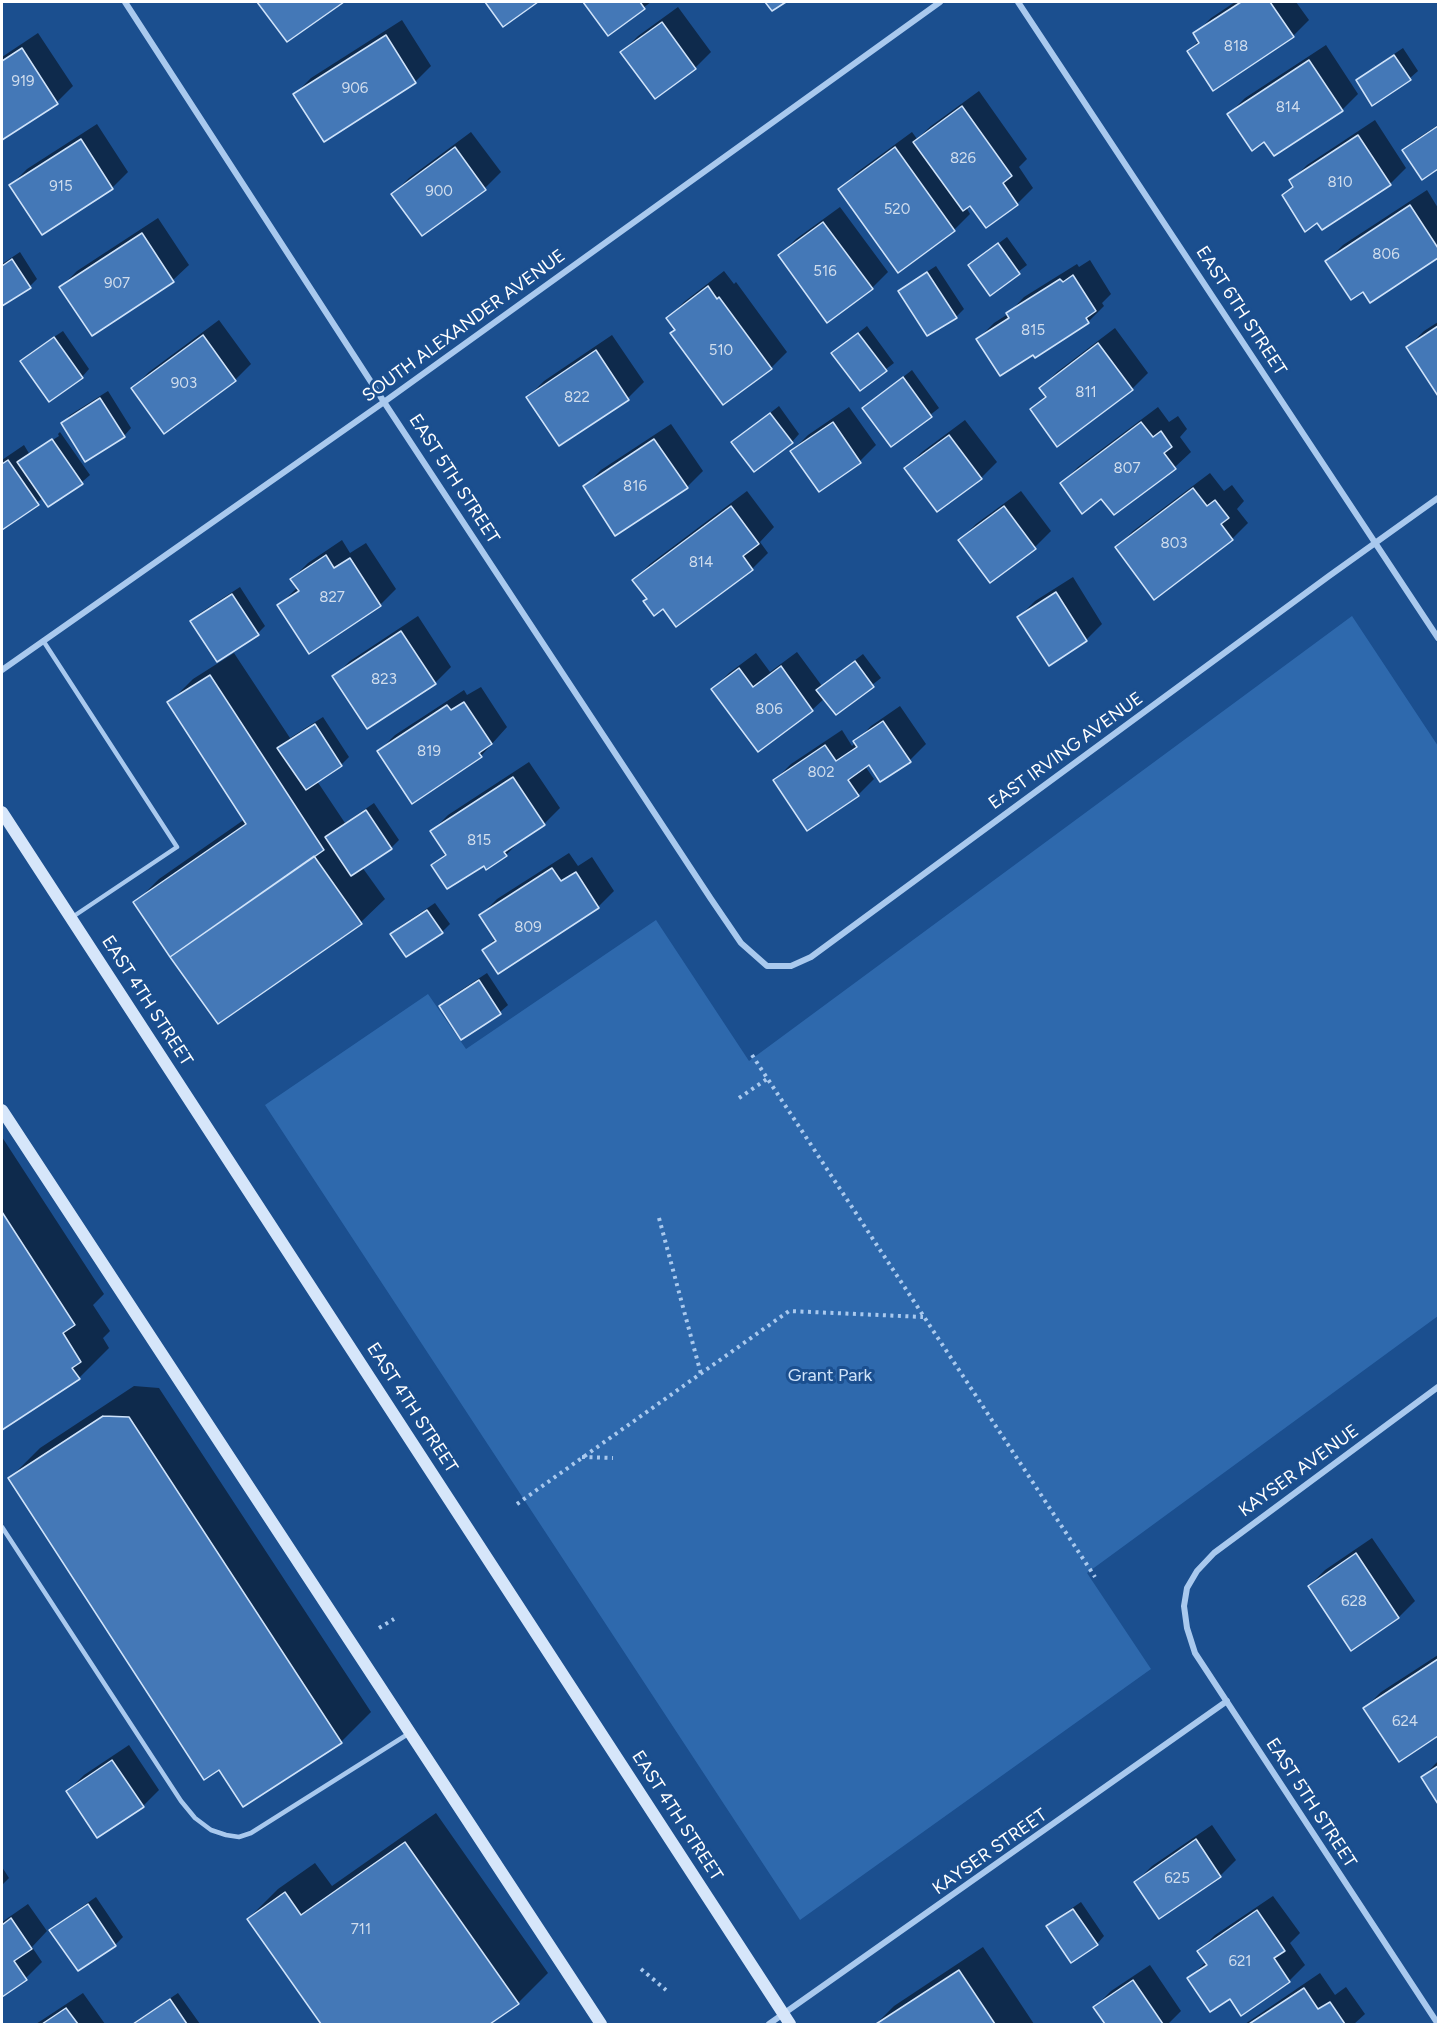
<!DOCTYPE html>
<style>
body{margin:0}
#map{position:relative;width:1440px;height:2026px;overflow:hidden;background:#1b4f8f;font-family:Figtree,sans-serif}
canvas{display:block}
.frame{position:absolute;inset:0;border:3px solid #fff;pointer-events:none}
</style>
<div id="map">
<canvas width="1440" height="2026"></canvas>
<div class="frame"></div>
</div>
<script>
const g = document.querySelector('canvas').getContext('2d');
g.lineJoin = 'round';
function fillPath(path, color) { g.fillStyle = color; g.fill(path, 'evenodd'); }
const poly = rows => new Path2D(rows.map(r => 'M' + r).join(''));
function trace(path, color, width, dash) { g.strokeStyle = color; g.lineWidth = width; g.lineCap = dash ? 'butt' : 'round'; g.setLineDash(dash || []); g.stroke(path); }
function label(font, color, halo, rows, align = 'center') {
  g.font = font + ' Figtree,sans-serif'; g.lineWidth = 6; g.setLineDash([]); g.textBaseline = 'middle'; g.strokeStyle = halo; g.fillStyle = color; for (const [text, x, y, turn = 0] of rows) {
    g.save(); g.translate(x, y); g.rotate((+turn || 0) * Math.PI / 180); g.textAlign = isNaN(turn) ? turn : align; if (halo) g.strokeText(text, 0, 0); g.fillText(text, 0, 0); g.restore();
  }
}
fillPath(poly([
 [1352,616,1438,746,1438,1316,1087,1573,1151,1669,800,1920,265,1105,428,994,466,1049,656,920,749,1061]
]), '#2e69ad');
fillPath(poly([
 [260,2,341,2,288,40],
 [487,2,536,2,504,25],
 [585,2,651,2,608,34],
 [1235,2,1296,2,1309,20,1293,36,1189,51,1199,40,1195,34,1211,18],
 [678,7,711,52,695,68,622,52,638,36],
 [402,20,431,66,415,82,295,94,311,78],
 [38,33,73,86,57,102,2,138,2,57],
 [1326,45,1358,94,1342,110,1265,140,1229,114,1245,98],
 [1403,48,1418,71,1410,78,1373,103,1358,81,1366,73],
 [979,91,1027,159,1019,167,1033,188,1017,204,970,204,966,207,970,214,954,230,898,270,840,189,856,173,912,132,917,139,931,126],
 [1375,120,1406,168,1390,184,1318,221,1284,195,1294,185,1291,181,1307,165],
 [97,124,128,172,112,188,42,233,11,185,27,169],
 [1438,125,1438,167,1423,178,1404,150,1412,142],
 [471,132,501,172,485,188,423,234,393,194,409,178],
 [1427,190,1438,208,1438,256,1370,301,1363,290,1327,261,1343,245],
 [840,207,888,272,872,288,780,255,796,239],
 [158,218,189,265,173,280,61,287,77,271],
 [1007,237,1027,265,990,294,970,265],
 [20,252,37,279,30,286,2,305,2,264],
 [1090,260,1111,294,1102,303,1104,306,1088,322,1033,353,978,339,994,323,1008,314,1024,297,1077,264,1079,267],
 [936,266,964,309,956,317,900,292,908,284],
 [724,271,734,284,736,282,787,352,771,368,723,403,668,318,684,302],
 [219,320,251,364,235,380,165,431,133,388,149,372],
 [1438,322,1438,393,1408,347,1424,331],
 [867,326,894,363,860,389,833,353],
 [1115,328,1148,373,1132,389,1057,445,1032,410,1046,395,1041,388,1057,372],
 [63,331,89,369,82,377,22,361,30,353],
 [612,335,644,382,628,398,559,444,528,397,544,381],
 [912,370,939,408,892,445,864,408],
 [108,391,131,428,124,436,63,423,70,415],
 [779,406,799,434,792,442,733,442],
 [849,407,876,445,860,461,819,490,792,451,808,435],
 [1158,407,1169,422,1178,416,1187,429,1180,437,1191,452,1175,467,1114,513,1101,497,1062,483,1078,467],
 [965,420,997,462,981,478,906,468,922,452],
 [671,424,703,471,687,487,585,486,601,470],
 [60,432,90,475,82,482,49,505,43,498,2,528,2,460,24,445,30,455,59,436,58,434],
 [1210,473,1224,491,1232,485,1244,501,1237,509,1248,523,1232,539,1117,547,1133,531],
 [747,491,774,527,760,542,768,553,752,569,648,598,634,580,650,564],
 [1021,491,1051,531,1035,547,960,540,976,524],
 [342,540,350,553,366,543,396,589,380,605,309,652,279,605,298,587,292,579,308,563],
 [1073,577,1102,624,1086,640,1019,617,1035,601],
 [240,587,265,626,258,633,192,621,200,613],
 [418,616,451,667,435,683,334,677,350,661],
 [797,652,822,686,863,654,881,678,836,713,825,698,812,710,758,750,713,689,729,673,756,653,770,672],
 [234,653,290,738,323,717,349,757,341,765,317,781,345,823,374,803,399,840,391,848,362,867,385,899,361,922,218,1022,135,903,159,879,245,819,169,703,193,679],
 [481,687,507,727,481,756,412,801,379,751,395,735,464,690,467,695],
 [900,706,926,744,910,760,870,763,865,766,874,779,858,795,775,780,791,764,842,730,852,746,871,726],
 [529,762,560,808,544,824,523,838,506,855,433,866,446,853,432,831,448,815],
 [569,853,578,866,592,857,614,891,598,907,499,972,484,950,496,938,481,915,497,899],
 [435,903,450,924,442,932,392,934,399,927],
 [487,973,508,1005,500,1012,462,1038,441,1006,449,998],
 [2,1137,104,1294,93,1305,110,1331,103,1338,109,1348,79,1378,2,1428],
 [134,1386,159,1388,371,1712,341,1742,219,1768,10,1478,40,1448],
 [1372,1538,1415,1601,1399,1617,1352,1648,1309,1586,1325,1570],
 [1438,1655,1438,1734,1400,1760,1365,1708,1381,1692],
 [129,1745,159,1790,143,1806,68,1791,84,1775],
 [1438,1761,1438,1802,1423,1777],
 [436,1813,548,1973,518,2003,487,2024,323,2024,248,1919,278,1889,315,1863,332,1886],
 [1212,1825,1236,1860,1220,1876,1136,1882,1152,1866],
 [2,1867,9,1878,2,1885],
 [1273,1896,1300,1933,1290,1943,1305,1965,1289,1981,1230,1997,1189,1978,1206,1962,1199,1951,1215,1935],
 [96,1897,123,1937,115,1945,78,1969,51,1930,59,1923],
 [1081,1902,1104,1936,1097,1944,1048,1927,1056,1919],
 [28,1904,47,1931,32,1947,42,1962,26,1978,2,1995,2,1922],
 [983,1947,1034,2024,876,2024,894,2006],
 [1150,1965,1181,2011,1168,2024,1107,2024,1095,2007,1111,1991],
 [1320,1973,1335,1995,1346,1987,1365,2014,1354,2024,1245,2024],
 [83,1993,105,2024,36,2024],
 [178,1993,200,2024,133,2024,135,2022]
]), '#0007');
const building = poly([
 [257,2,344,2,287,42,257,2],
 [485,2,538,2,503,27,485,2],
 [583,2,640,2,645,9,608,36,583,2],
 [765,2,786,2,772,11,765,2],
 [1241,2,1270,2,1294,37,1213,91,1187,51,1199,43,1193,33,1241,2],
 [662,22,696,69,655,99,620,52,662,22],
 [386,35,416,83,324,142,293,94,386,35],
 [22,48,58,104,2,140,2,61,22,48],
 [1394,55,1411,80,1372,106,1356,80,1394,55],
 [1309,60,1343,111,1274,156,1264,142,1252,151,1227,114,1309,60],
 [962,106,1012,176,1003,183,1018,205,986,228,970,206,963,211,913,142,962,106],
 [1438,126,1438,169,1422,180,1402,150,1438,126],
 [1358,135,1391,185,1322,230,1317,223,1305,232,1282,195,1293,187,1289,180,1358,135],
 [81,139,113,189,42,235,9,185,81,139],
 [455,147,486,190,422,236,391,194,455,147],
 [895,147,955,231,898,273,838,189,895,147],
 [1410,205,1438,248,1438,258,1370,303,1363,292,1351,300,1325,261,1410,205],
 [823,222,873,289,827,323,778,255,823,222],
 [142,233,174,282,92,336,59,287,142,233],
 [998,243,1020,274,990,296,968,265,998,243],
 [12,259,31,288,2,306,2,266,12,259],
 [927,272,957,318,927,336,898,291,927,272],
 [1073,275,1096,311,1086,318,1089,323,1035,358,1033,355,1000,376,976,339,1009,318,1006,313,1060,279,1063,282,1073,275],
 [708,286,717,299,719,297,772,369,723,405,670,333,675,330,666,318,708,286],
 [1438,326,1438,396,1406,347,1438,326],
 [858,333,887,371,860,391,831,353,858,333],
 [203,335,236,381,164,434,131,388,203,335],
 [54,337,83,378,49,402,20,361,54,337],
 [1098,343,1133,390,1057,447,1030,409,1046,397,1039,388,1098,343],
 [596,350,629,400,559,446,526,397,596,350],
 [903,377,932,417,891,447,862,408,903,377],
 [100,398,125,437,85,462,61,423,100,398],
 [770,413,793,443,754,472,731,442,770,413],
 [833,422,861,463,819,492,790,451,833,422],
 [1141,422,1153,437,1161,431,1172,447,1164,453,1176,469,1114,515,1101,499,1082,514,1060,483,1141,422],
 [949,435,982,479,937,512,904,468,949,435],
 [52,439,83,484,48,507,17,462,52,439],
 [654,439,688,488,615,536,583,486,654,439],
 [8,460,39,505,2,530,2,464,8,460],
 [1193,488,1207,506,1215,500,1229,518,1221,524,1233,540,1154,600,1115,547,1193,488],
 [731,506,759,544,743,556,753,570,676,627,663,609,654,616,643,601,647,599,632,580,731,506],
 [1004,506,1036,549,990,583,958,540,1004,506],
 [326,555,334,568,350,558,381,606,309,654,277,605,299,591,290,579,326,555],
 [1056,592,1087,641,1049,666,1017,617,1056,592],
 [232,594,259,635,217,662,190,621,232,594],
 [401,631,436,684,367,729,332,676,401,631],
 [855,661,874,687,836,715,816,690,855,661],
 [781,666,813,711,758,752,711,689,739,668,753,687,781,666],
 [210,675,324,850,170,957,133,902,246,824,167,702,210,675],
 [464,702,492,744,479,753,482,757,412,804,377,751,447,705,451,710,464,702],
 [883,721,911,762,880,782,869,765,848,780,859,796,807,831,773,780,825,745,836,761,857,747,853,741,883,721],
 [315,724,342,766,306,790,277,748,315,724],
 [513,777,545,825,504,852,507,856,486,870,484,866,447,889,431,865,446,855,430,831,513,777],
 [366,810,392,849,351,876,325,837,366,810],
 [314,856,362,924,218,1024,170,957,314,856],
 [552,868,561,881,576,872,599,908,498,974,482,950,496,941,479,915,552,868],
 [427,910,443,933,406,957,390,934,427,910],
 [479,980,501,1014,461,1040,439,1006,479,980],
 [2,1212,75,1325,63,1333,81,1362,72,1368,80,1379,2,1430,2,1212],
 [103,1416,129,1417,342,1743,243,1807,219,1770,204,1780,8,1478,103,1416],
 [1356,1553,1399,1618,1351,1651,1308,1586,1356,1553],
 [1438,1659,1438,1736,1399,1762,1363,1708,1438,1659],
 [112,1760,144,1807,97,1838,66,1791,112,1760],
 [1438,1766,1438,1804,1421,1777,1438,1766],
 [1196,1839,1221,1877,1159,1919,1134,1882,1196,1839],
 [405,1842,519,2004,490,2024,321,2024,247,1919,285,1892,301,1915,405,1842],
 [88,1904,116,1946,78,1971,49,1930,88,1904],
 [1073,1909,1098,1945,1071,1963,1046,1926,1073,1909],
 [1257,1910,1285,1951,1274,1958,1290,1982,1241,2016,1230,1999,1210,2012,1187,1978,1207,1965,1197,1951,1257,1910],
 [11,1918,32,1949,14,1961,27,1980,2,1997,2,1925,11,1918],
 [959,1970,995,2024,876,2024,959,1970],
 [1133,1980,1163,2024,1105,2024,1093,2007,1133,1980],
 [1304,1988,1318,2009,1330,2002,1345,2024,1249,2024,1304,1988],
 [170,1999,187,2024,133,2024,170,1999],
 [66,2008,78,2024,42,2024,66,2008]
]);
fillPath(building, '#4478b7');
trace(building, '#cfe3fa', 1.5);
trace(poly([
 [752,1055,1095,1577],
 [739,1098,767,1079],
 [659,1218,701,1374],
 [582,1457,613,1458],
 [517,1504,789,1311,923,1317],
 [379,1628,394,1619],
 [641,1969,666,1990]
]), '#a9c9ee', 4, [3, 4.5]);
trace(poly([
 [44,642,177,847,71,918],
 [2,1527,181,1801,195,1818,211,1830,226,1835,239,1837,251,1833,408,1734]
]), '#a9c9ee', 4.5);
trace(poly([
 [125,2,384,402,711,899,741,943,767,966,791,966,811,957,1329,576,1438,498],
 [1018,2,1438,638],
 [2,670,384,402,940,2],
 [769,2024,1227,1701],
 [1438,2024,1195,1653,1187,1628,1184,1606,1187,1588,1197,1571,1214,1553,1438,1387]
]), '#a9c9ee', 6);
trace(poly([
 [2,812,790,2024],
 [2,1110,601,2024]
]), '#d6e6fa', 12);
label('15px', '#d0dded', null, [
 ["818",1236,47],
 ["919",23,82],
 ["906",355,89],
 ["814",1288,108],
 ["826",963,159],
 ["810",1340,183],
 ["915",61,187],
 ["900",439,192],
 ["520",897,210],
 ["806",1386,255],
 ["516",825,272],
 ["907",117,284],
 ["815",1033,331],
 ["510",721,351],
 ["903",184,384],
 ["811",1086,393],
 ["822",577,398],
 ["807",1127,469],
 ["816",635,487],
 ["803",1174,544],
 ["814",701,563],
 ["827",332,598],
 ["823",384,680],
 ["806",769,710],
 ["819",429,752],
 ["802",821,773],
 ["815",479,841],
 ["809",528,928],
 ["628",1354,1602],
 ["624",1405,1722],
 ["625",1177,1879],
 ["711",361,1930],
 ["621",1240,1962]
]);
label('18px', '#fff', '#1b4f8f', [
 ["EAST 6TH STREET",1241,311,57],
 ["SOUTH ALEXANDER AVENUE",464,326,-36],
 ["EAST 5TH STREET",454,479,57],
 ["EAST IRVING AVENUE",1066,751,-36],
 ["EAST 4TH STREET",147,1001,57],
 ["EAST 4TH STREET",412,1408,57],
 ["KAYSER AVENUE",1299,1471,-36],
 ["EAST 5TH STREET",1311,1803,57],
 ["EAST 4TH STREET",677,1816,57],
 ["KAYSER STREET",990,1852,-35]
]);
label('18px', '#cfe3fa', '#1b4f8f', [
 ["Grant Park",830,1376]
]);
</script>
